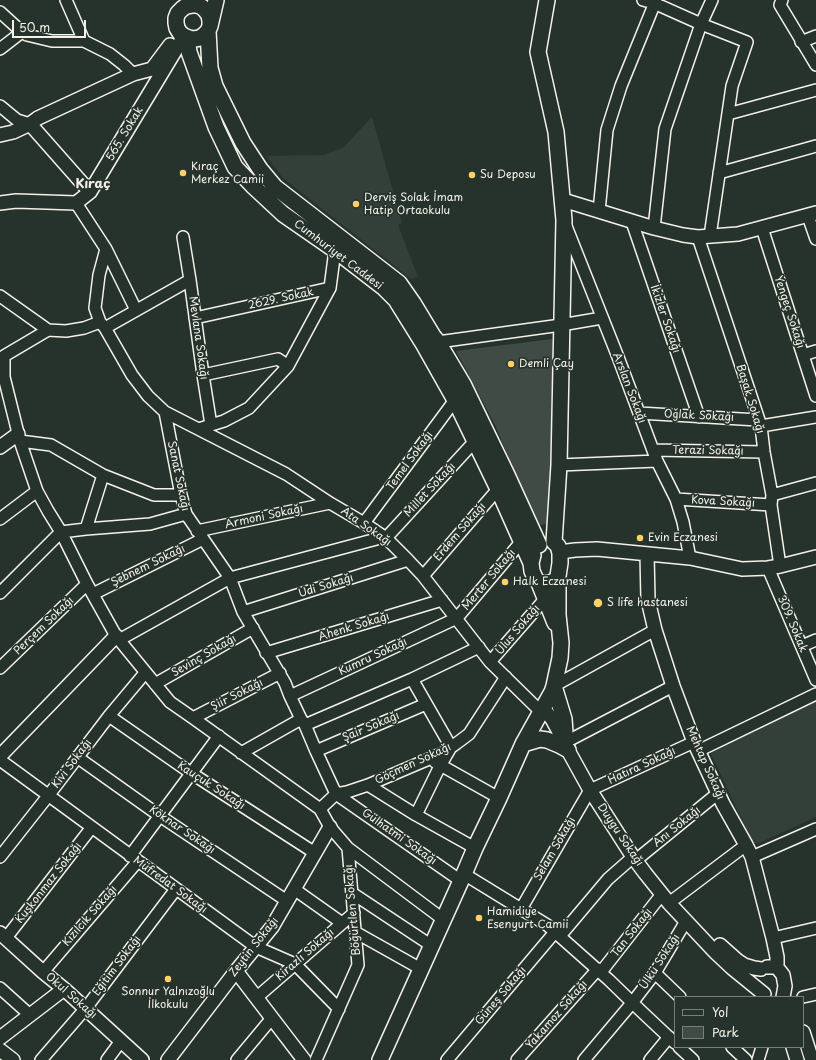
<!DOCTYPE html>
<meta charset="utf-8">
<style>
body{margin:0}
#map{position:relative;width:816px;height:1060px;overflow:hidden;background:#26332d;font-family:"Playpen Sans",sans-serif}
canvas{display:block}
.legend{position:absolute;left:674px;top:996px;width:130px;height:52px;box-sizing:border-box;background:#26332d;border:1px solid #787f78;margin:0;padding:5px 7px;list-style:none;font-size:12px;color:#f4f1e8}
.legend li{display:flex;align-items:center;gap:8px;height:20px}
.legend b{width:20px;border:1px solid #787f78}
.scale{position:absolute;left:12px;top:20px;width:74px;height:18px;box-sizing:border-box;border:2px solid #f4f1e8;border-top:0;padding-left:5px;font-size:12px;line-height:14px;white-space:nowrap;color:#f4f1e8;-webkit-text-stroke:3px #26332d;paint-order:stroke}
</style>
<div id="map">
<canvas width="816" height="1060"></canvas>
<ul class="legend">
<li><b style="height:5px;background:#26332d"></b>Yol</li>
<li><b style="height:11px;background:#414b45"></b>Park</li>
</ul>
<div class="scale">50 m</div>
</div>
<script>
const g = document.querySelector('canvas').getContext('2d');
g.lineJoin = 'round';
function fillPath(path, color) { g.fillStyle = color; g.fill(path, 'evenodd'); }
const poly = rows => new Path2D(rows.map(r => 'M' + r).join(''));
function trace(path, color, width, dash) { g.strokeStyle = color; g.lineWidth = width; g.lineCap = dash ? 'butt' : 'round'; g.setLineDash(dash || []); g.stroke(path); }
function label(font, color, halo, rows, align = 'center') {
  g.font = font + ' "Playpen Sans",sans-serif'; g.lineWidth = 3.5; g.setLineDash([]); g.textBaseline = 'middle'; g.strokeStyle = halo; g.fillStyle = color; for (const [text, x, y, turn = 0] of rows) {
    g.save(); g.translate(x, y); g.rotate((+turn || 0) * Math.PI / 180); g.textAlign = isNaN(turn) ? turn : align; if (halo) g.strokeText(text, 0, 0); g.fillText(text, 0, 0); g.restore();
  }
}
fillPath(poly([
 [372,117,402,223,398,225,418,277,411,279,283,178,266,156,323,155,343,148],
 [816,700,816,817,759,843,753,843,711,754,714,748]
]), '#333f39');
fillPath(poly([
 [552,339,556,349,548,524,536,525,496,427,456,351]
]), '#414b45');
const minor = poly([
 [66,0,84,41,110,54,124,65,133,74],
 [643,0,654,3,701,24,747,42,732,86,710,236],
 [782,0,780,5,816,65],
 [0,12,22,32,27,35,52,41,84,41],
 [801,42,816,36],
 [0,49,22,32],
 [0,106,17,120,30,124],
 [728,114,816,90],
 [719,173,816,146],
 [76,203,106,249,99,275,95,308,100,322,105,328,132,375,148,396,165,412,181,495,186,514,230,578,243,612,285,683,290,696,301,719,305,725,316,751,336,794,320,809],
 [599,211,607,130,621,86,656,0],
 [808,216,816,239],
 [632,222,699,417],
 [566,226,618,357,657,461,676,499,683,522,690,558],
 [654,228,665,129,701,24,712,0],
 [762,228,816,396],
 [183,237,190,280,203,375,211,425,199,429],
 [698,237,761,426,764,452,772,495,771,505,780,566],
 [106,249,136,310],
 [0,296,48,330],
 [195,318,330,288,335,250],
 [100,322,84,328,66,331,48,330,4,356,4,377,20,441,37,491,48,511,61,532,87,584,116,636,170,702,193,718,320,809,330,827,348,848,444,920],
 [105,328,190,280],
 [438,342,561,325,602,318],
 [803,355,816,351],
 [203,375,278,359,288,366],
 [165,412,286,474,330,503,364,523,386,538,408,560,423,576,490,662,540,711],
 [639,413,758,420],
 [211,425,224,421,249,408,288,366,330,288],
 [761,426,816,417],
 [20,441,51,445,103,475,154,495,181,495],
 [653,450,764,452],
 [559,465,657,461],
 [772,495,816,483],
 [676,499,771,505],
 [0,519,37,491],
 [364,523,455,400],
 [86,529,103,475],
 [197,531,330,503],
 [386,538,475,441],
 [768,568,816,680],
 [423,576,498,489],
 [0,593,61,532,86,529,150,524,186,514],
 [93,594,203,539],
 [243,612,408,560],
 [119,640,230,578,384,537],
 [802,646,816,640],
 [266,653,442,600],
 [490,662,545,599],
 [0,668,87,584],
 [412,679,451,747,440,766,416,815],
 [155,684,253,628],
 [554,686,655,630],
 [290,696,457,618,521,542],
 [109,716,191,773,315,853],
 [193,718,280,673],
 [305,725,412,679,479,647],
 [564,743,673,686],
 [316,751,426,704],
 [698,751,816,694],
 [241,753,301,719],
 [77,757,160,816,287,901],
 [0,760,256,947,295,964,339,1009],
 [435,762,499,798],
 [368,785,416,815,475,848],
 [336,794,347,792,368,785,429,759,443,753,457,743,469,734,506,677],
 [336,794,461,881],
 [130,856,219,736],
 [0,857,48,796,109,716,145,673],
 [752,857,816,829],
 [636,860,717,794],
 [464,874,547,925,609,980,641,1011,675,1043],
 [294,889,342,923],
 [352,893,432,946],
 [669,903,746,845],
 [521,909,590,790,694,742],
 [355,932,421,969],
 [560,936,608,879,633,857],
 [6,938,92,827],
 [773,938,816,928],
 [43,972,138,861],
 [601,972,662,894],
 [655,973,680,997],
 [0,988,30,1015],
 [803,997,816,994],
 [256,998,354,913],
 [679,1047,693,1060],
 [732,1047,746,1060],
 [41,1060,86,1008,176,889],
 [107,1060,121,1041],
 [237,1060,272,1018],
 [316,1060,358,965,348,848],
 [447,1060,555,932],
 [517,1060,598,969],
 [584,1060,632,1003,655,973,686,921],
 [650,1060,669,1037],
 [758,1060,762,1047]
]);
const tertiary = poly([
 [30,124,90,192],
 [0,135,13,132,30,124,38,118,133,74,152,69,170,45],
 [563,200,654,228,683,235,698,237,738,234,816,213],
 [0,203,16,201,76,203,90,192,184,36],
 [0,447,18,434],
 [560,552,575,550,597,549,690,558,742,569,768,568,780,566,816,557],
 [647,554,648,600,655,630,673,686,694,742,723,804,746,845,752,857,773,938,777,957,777,964,776,967],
 [543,708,552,719,558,730,564,743,590,790,633,857,645,873,669,903,716,953,732,968,764,994],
 [0,756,116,636],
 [0,933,43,972,64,989,142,1060],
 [720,945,738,961,744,965,754,968,761,969],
 [767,967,776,967,779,970,783,975,785,986,783,997],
 [236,971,304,1060],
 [803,1032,812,1060],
 [0,1038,64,989],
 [793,1047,797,1060],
 [0,1050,13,1060],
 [168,1060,236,971,272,927,330,827]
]);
const secondary = poly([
 [210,26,210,21,209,15,206,11,202,7,197,5,192,5,186,6,182,9,178,13,176,18,176,23,177,28,180,33,184,36,189,38,194,39,200,38,204,35,208,31,210,26,216,0],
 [208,31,210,68,215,86,243,143,260,169,275,187,399,283,413,303,433,336,438,342,463,384,507,475,539,545],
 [189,38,188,45,189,52,216,127,235,167,254,187,283,214,335,250,383,287,396,300,424,345,455,400,498,489,531,563],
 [533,555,531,563,532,571,535,578,539,583,544,584,550,583,556,580,558,576],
 [539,583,555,623],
 [554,686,564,719,565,733,564,743],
 [523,744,540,739,547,740,559,745,568,750],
 [380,1060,464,874,475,848,499,798,523,744,552,692,554,686,560,658,561,643,558,615,558,576,560,563,560,553,558,546,554,542,559,465,564,220,556,132,538,52,547,0]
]);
trace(minor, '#f4f1e8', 14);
trace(tertiary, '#f4f1e8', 16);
trace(secondary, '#f4f1e8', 18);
trace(minor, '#26332d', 11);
trace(tertiary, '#26332d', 13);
trace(secondary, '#26332d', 15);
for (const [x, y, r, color] of [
 [183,173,4,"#ffd166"],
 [472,175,4,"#ffd166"],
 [356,204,4,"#ffd166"],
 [511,364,4,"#ffd166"],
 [640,538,4,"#ffd166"],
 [505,582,4,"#ffd166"],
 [598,603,5,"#ffd166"],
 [479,918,4,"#ffd166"],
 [168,979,4,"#ffd166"]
]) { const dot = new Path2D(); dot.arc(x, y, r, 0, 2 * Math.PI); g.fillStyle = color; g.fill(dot); trace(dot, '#26332d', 1.5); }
label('11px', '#f4f1e8', '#26332d', [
 ["565. Sokak",125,134,-59],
 ["Cumhuriyet Caddesi",338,255,37],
 ["2629. Sokak",281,299,-12],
 ["Yengeç Sokağı",789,312,72],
 ["İkizler Sokağı",665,319,71],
 ["Mevlana Sokağı",198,338,82],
 ["Arslan Sokağı",629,388,69],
 ["Başak Sokağı",750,399,73],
 ["Oğlak Sokağı",699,416,3],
 ["Terazi Sokağı",708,451,1],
 ["Temel Sokağı",410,461,-54],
 ["Sanat Sokağı",178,476,78],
 ["Millet Sokağı",430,490,-47],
 ["Kova Sokağı",723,502,3],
 ["Armoni Sokağı",264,517,-12],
 ["Ata Sokağı",366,527,35],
 ["Erdem Sokağı",460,532,-49],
 ["Şebnem Sokağı",148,566,-26],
 ["Merter Sokağı",489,580,-50],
 ["Udi Sokağı",326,586,-17],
 ["309. Sokak",792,624,67],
 ["Perçem Sokağı",44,626,-44],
 ["Ahenk Sokağı",354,627,-17],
 ["Ulus Sokağı",518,630,-50],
 ["Sevinç Sokağı",204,656,-30],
 ["Kumru Sokağı",373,657,-25],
 ["Şiir Sokağı",237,695,-27],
 ["Şair Sokağı",371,727,-23],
 ["Mehtap Sokağı",705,763,66],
 ["Kivi Sokağı",72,764,-53],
 ["Göçmen Sokağı",413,764,-25],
 ["Hatıra Sokağı",642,766,-25],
 ["Kauçuk Sokağı",211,786,33],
 ["Anı Sokağı",677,827,-39],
 ["Köknar Sokağı",182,830,34],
 ["Duygu Sokağı",620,835,56],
 ["Gülhatmi Sokağı",399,837,35],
 ["Selam Sokağı",555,849,-60],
 ["Kuşkonmaz Sokağı",49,883,-52],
 ["Müfredat Sokağı",170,885,36],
 ["Böğürtlen Sokağı",353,910,-95],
 ["Kızılcık Sokağı",90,916,-49],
 ["Tan Sokağı",632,933,-52],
 ["Zeytin Sokağı",254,947,-52],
 ["Kirazlı Sokağı",305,955,-41],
 ["Ülkü Sokağı",660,962,-57],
 ["Eğitim Sokağı",117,966,-53],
 ["Okul Sokağı",71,996,41],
 ["Güneş Sokağı",501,996,-50],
 ["Yakamoz Sokağı",557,1015,-49]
]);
label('11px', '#f4f1e8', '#26332d', [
 ["Kıraç",191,167],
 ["Merkez Camii",191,180],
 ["Su Deposu",480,175],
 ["Derviş Solak İmam",364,198],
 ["Hatip Ortaokulu",364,211],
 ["Demli Çay",519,364],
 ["Evin Eczanesi",648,538],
 ["Halk Eczanesi",513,582],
 ["S life hastanesi",607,603],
 ["Hamidiye",487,912],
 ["Esenyurt Camii",487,925],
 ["Sonnur Yalnızoğlu",168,992,"center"],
 ["İlkokulu",168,1005,"center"]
], 'left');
label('bold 13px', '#f4f1e8', '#26332d', [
 ["Kıraç",93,184]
]);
</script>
